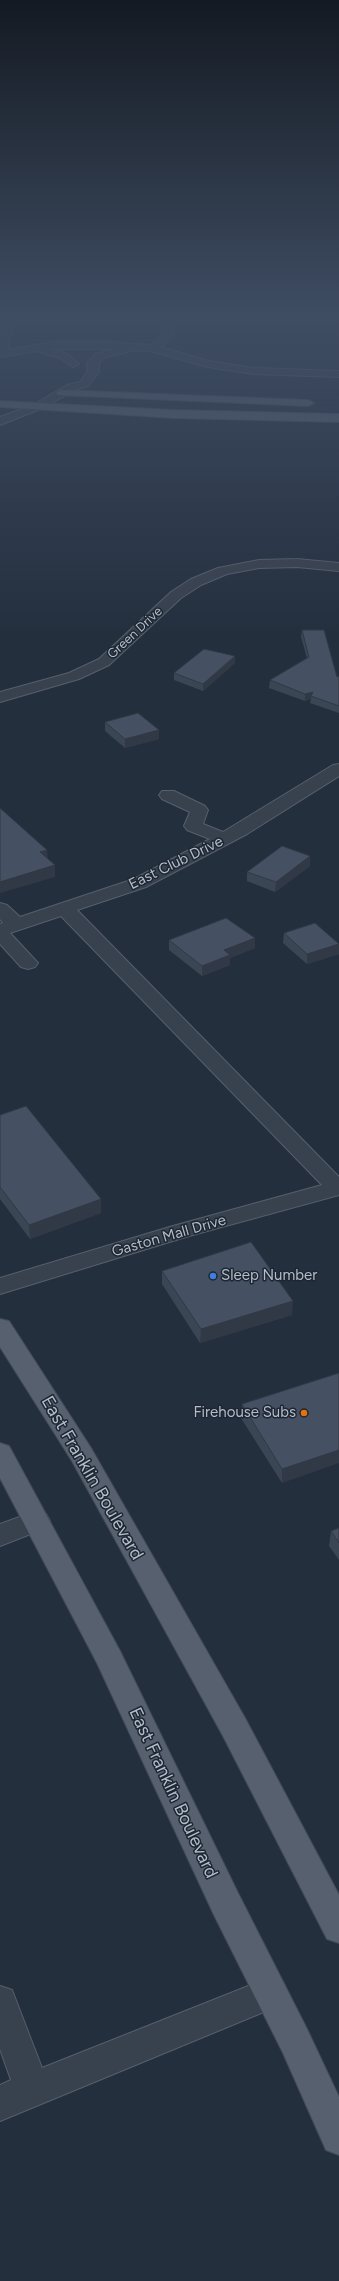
<!DOCTYPE html>
<style>
body{margin:0}
canvas{display:block;background:#242f3e}
</style>
<canvas width="339" height="2281"></canvas>
<script>
const g = document.querySelector('canvas').getContext('2d');
g.lineJoin = 'round';
const poly = rows => new Path2D(rows.map(r => 'M' + r).join(''));
function trace(path, color, width, dash) { g.strokeStyle = color; g.lineWidth = width; g.lineCap = dash ? 'butt' : 'round'; g.setLineDash(dash || []); g.stroke(path); }
function fillPath(path, color) { g.fillStyle = color; g.fill(path, 'evenodd'); }
function label(font, color, halo, rows, align = 'center') {
  g.font = font + ' Figtree,sans-serif'; g.lineWidth = 3; g.setLineDash([]); g.textBaseline = 'middle'; g.strokeStyle = halo; g.fillStyle = color; for (const [text, x, y, turn = 0] of rows) {
    g.save(); g.translate(x, y); g.rotate((+turn || 0) * Math.PI / 180); g.textAlign = isNaN(turn) ? turn : align; if (halo) g.strokeText(text, 0, 0); g.fillText(text, 0, 0); g.restore();
  }
}
const minor = poly([
 [6,315,16,315,7,350,53,342,108,342,149,345,159,339,163,334,160,315,170,315,173,334,167,343,160,347,209,361,254,368,339,371,339,377,254,374,208,367,150,351,129,350,128,352,103,358,99,363,99,372,88,386,75,390,43,408,0,425,0,417,35,404,67,385,80,382,87,372,87,363,95,354,116,349,50,349,66,353,79,364,73,367,58,357,36,351,0,357,0,335,6,315],
 [297,559,339,563,339,571,297,567,259,568,227,574,201,585,181,598,109,665,79,679,0,702,0,692,69,673,99,659,171,592,191,579,218,568,259,560,297,559],
 [339,764,339,776,247,834,146,887,77,910,339,1177,339,1195,189,1236,0,1294,0,1278,173,1226,322,1185,61,916,10,933,38,963,35,967,28,969,21,967,0,944,0,924,3,923,0,919,0,903,7,905,20,917,134,879,210,839,187,830,184,826,190,812,162,799,159,795,162,791,174,791,205,806,208,810,203,824,223,832,333,765,339,764],
 [36,1511,46,1514,50,1521,46,1528,0,1546,0,1524,36,1511],
 [271,1977,283,1982,288,1993,283,2004,0,2121,0,2085,11,2080,0,2049,0,1986,12,1990,42,2068,271,1977]
]);
const major = poly([
 [62,390,308,400,314,403,308,406,58,395,56,393,58,391,62,390],
 [0,401,174,410,339,414,339,422,174,418,0,407,0,401],
 [0,1319,9,1321,91,1448,245,1718,339,1895,339,1943,327,1939,223,1736,72,1461,0,1347,0,1319],
 [0,1443,9,1446,120,1651,238,1893,307,2029,339,2097,339,2155,326,2150,283,2053,214,1915,97,1663,0,1478,0,1443]
]);
trace(minor, '#565f6c', 2);
trace(major, '#414a57', 2);
fillPath(minor, '#38414e');
fillPath(major, '#56606e');
fillPath(poly([
 [302,630,337,677,339,676,339,713,310,703,311,699,305,701,269,688,270,680,307,658,301,637],
 [235,656,235,663,203,691,174,680,174,673],
 [105,722,159,739,125,748,105,731],
 [310,856,310,866,275,892,247,881,247,872],
 [284,933,339,954,307,964,283,943],
 [255,938,255,948,230,958,230,965,202,976,169,950,169,940],
 [0,1115,101,1213,30,1239,0,1199],
 [162,1271,292,1315,200,1343,162,1284],
 [339,1373,282,1483,241,1418,242,1404],
 [339,1528,339,1560,329,1546,331,1531]
]), '#3b4654');
fillPath(poly([
 [235,656,235,663,203,691,203,684],
 [313,692,311,696,311,699,305,701,305,694],
 [159,730,159,739,125,748,125,739],
 [47,850,48,861,40,852],
 [310,856,310,866,275,892,276,882],
 [55,865,55,877,0,893,0,882],
 [255,938,255,948,230,958,230,965,202,976,202,966,224,950],
 [339,944,339,954,307,964,307,954],
 [101,1199,101,1213,30,1239,29,1225],
 [293,1301,292,1315,200,1343,201,1329],
 [339,1450,339,1463,282,1483,282,1469]
]), '#303945');
const building = poly([
 [302,630,324,630,337,677,339,676,339,706,311,696,313,692,305,694,270,680,309,657,302,630],
 [204,649,235,656,203,684,174,673,204,649],
 [138,713,159,730,125,739,105,722,138,713],
 [0,808,47,850,40,852,55,865,0,882,0,808],
 [282,846,310,856,276,882,247,872,282,846],
 [226,918,255,938,224,950,230,955,202,966,169,940,226,918],
 [315,923,339,944,307,954,284,933,315,923],
 [26,1106,101,1199,29,1225,0,1187,0,1115,26,1106],
 [251,1242,293,1301,201,1329,162,1271,251,1242],
 [339,1373,339,1450,282,1469,242,1404,339,1373],
 [339,1528,339,1543,331,1531,339,1528]
]);
fillPath(building, '#455162');
trace(building, '#303945', 1);
const sky = g.createLinearGradient(0, 0, 0, 634);
sky.addColorStop(0, '#141a22');
sky.addColorStop(0.5, '#3f4d63');
sky.addColorStop(1, '#3f4d6300');
g.fillStyle = sky;
g.fillRect(0, 0, 339, 634);
for (const [x, y, r, color] of [
 [213,1276,4,"#3f7fe0"],
 [304,1413,4,"#e8710a"]
]) { const dot = new Path2D(); dot.arc(x, y, r, 0, 2 * Math.PI); g.fillStyle = color; g.fill(dot); trace(dot, '#1d2633', 1.5); }
label('13px', '#b4bcc9', '#1d2633', [
 ["Green Drive",135,633,-43]
]);
label('15px', '#b4bcc9', '#1d2633', [
 ["East Club Drive",176,863,-26],
 ["Gaston Mall Drive",169,1236,-16]
]);
label('15px', '#b4bcc9', '#1d2633', [
 ["Sleep Number",221,1276],
 ["Firehouse Subs",296,1413,"right"]
], 'left');
label('18px', '#b4bcc9', '#1d2633', [
 ["East Franklin Boulevard",92,1478,60],
 ["East Franklin Boulevard",173,1793,65]
]);
</script>
